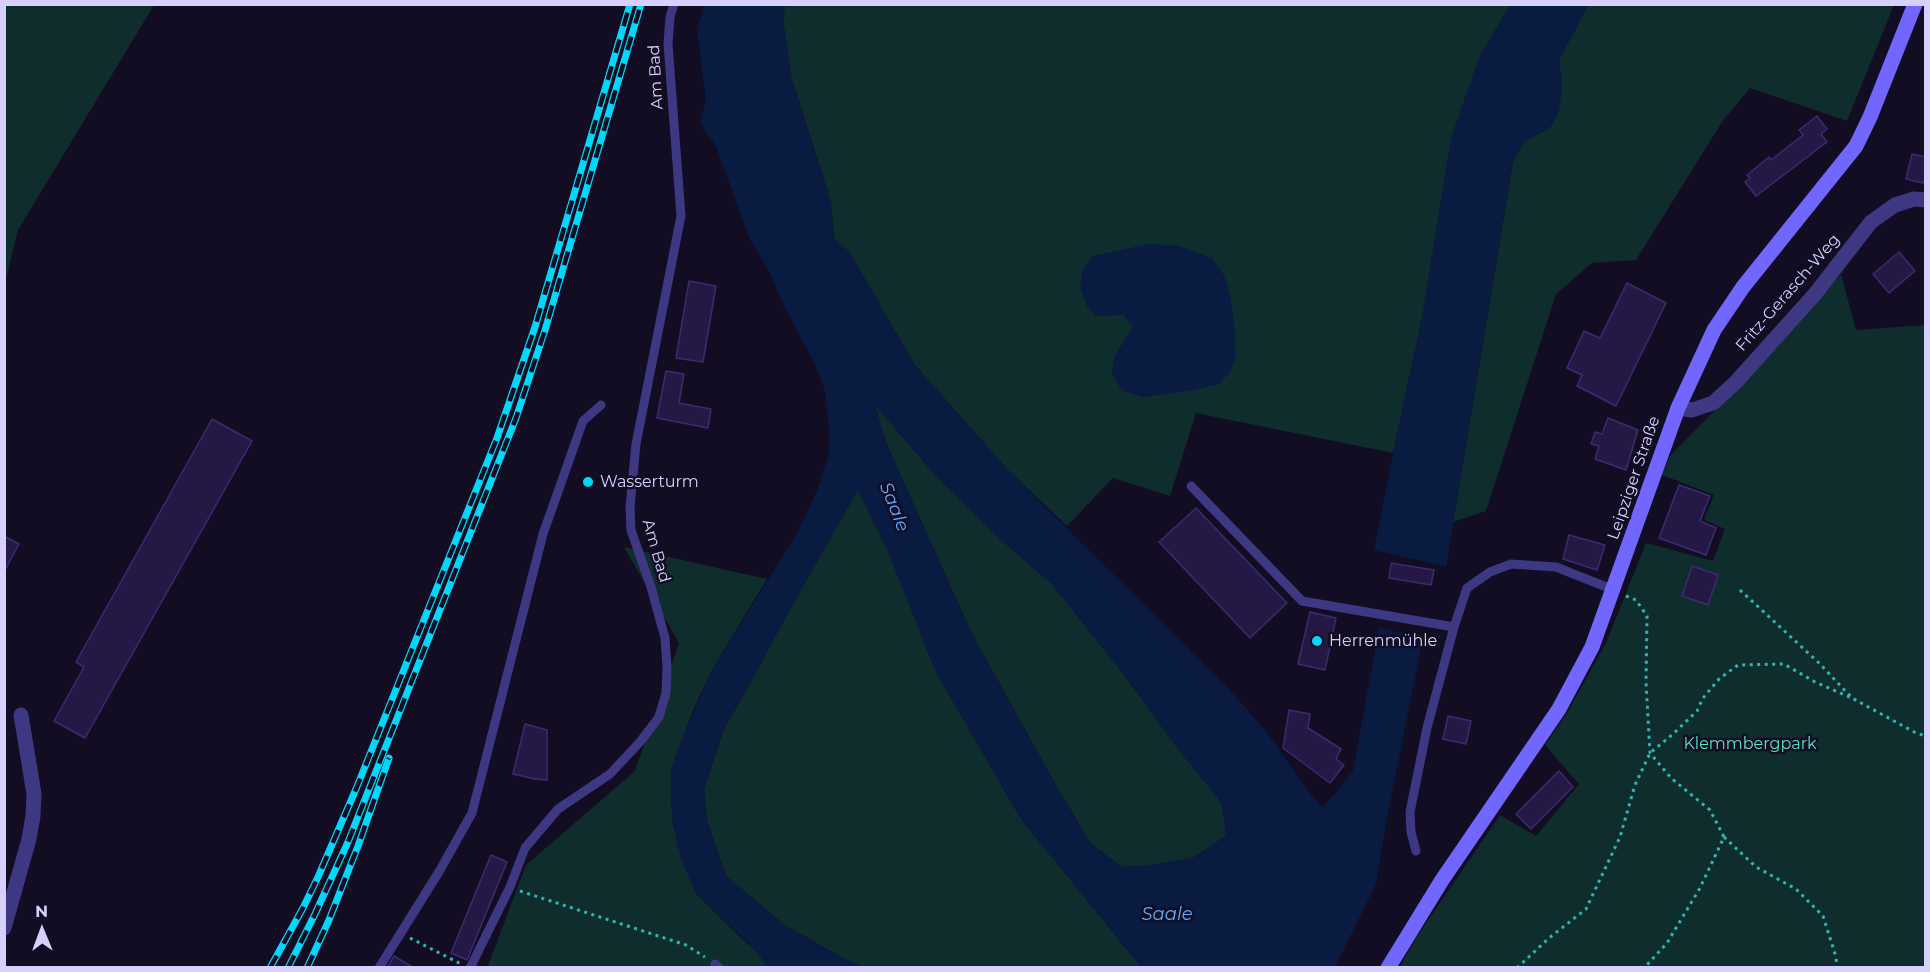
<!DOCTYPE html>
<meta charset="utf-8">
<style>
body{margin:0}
#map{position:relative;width:1930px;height:972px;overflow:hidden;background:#120d23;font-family:Montserrat,sans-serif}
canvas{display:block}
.frame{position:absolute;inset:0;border:6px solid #d7d0ff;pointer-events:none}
.north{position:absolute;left:12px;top:900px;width:60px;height:60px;-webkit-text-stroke:4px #120d23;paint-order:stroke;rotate:359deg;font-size:16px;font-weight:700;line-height:24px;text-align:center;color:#d7d0ff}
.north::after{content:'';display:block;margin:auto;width:21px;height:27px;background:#d7d0ff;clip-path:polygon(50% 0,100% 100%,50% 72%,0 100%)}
</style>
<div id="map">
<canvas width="1930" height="972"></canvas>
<div class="frame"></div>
<div class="north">N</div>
</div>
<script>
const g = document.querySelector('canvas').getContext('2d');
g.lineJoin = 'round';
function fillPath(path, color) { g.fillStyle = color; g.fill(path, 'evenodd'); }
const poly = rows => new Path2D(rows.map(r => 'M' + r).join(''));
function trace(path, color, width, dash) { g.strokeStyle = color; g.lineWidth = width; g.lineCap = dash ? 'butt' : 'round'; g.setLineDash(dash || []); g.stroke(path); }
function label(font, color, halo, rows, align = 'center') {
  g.font = font + ' Montserrat,sans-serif'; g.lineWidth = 5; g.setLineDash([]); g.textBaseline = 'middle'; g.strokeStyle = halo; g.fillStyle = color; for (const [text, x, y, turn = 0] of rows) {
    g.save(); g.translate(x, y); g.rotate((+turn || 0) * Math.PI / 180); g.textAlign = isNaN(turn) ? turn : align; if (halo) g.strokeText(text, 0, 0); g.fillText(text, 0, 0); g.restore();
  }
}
fillPath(poly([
 [5,4,154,5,18,230,5,283],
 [785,4,1510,5,1478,60,1393,453,1196,413,1170,496,1113,478,1067,526,1008,470,914,364,850,253,834,238,831,202,791,76,783,20],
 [1588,5,1894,5,1847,121,1750,88,1722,122,1636,260,1592,263,1556,294,1486,511,1453,522,1513,161,1524,142,1562,87,1559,60],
 [1841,274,1856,330,1925,325,1925,967,1399,968,1418,935,1500,815,1536,836,1579,784,1545,745,1567,713,1606,643,1646,543,1713,561,1725,529,1704,520,1714,495,1662,475,1670,456,1780,344,1813,303],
 [874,403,935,475,1000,539,1052,584,1128,680,1178,749,1222,803,1226,836,1193,858,1144,866,1122,867,1091,844,1054,782,971,632,887,445],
 [858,489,888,551,936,672,1021,819,1141,967,864,967,845,959,786,926,726,876,707,821,704,789,723,731,759,667,785,618],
 [624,547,767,579,713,668,692,713,671,772,671,799,673,824,695,892,740,937,759,954,767,967,487,968,526,865,635,771,679,643]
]), '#102d2d');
fillPath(poly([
 [704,5,785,5,783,20,791,76,831,202,834,238,850,253,914,364,1008,470,1227,687,1265,730,1309,792,1322,807,1338,791,1353,771,1379,628,1423,637,1386,823,1376,884,1335,967,1141,967,1021,819,936,672,888,551,858,490,785,618,759,667,723,731,704,789,707,821,726,876,786,926,845,959,864,967,767,967,759,954,695,892,681,859,673,824,671,799,671,772,677,751,713,668,796,535,817,491,829,453,829,428,825,391,815,364,783,304,768,269,749,237,715,144,700,123,706,99,697,31],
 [875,405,935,475,1000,539,1052,584,1128,680,1178,749,1222,803,1226,836,1193,858,1144,866,1122,867,1091,844,1054,782,971,632,887,445],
 [1510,5,1588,5,1559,60,1562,87,1559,112,1550,128,1524,142,1513,161,1446,567,1374,550,1393,453,1422,317,1451,138,1478,60],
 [1149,244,1179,246,1212,258,1224,275,1231,299,1235,332,1235,357,1230,372,1219,384,1189,391,1144,397,1122,391,1112,374,1114,357,1133,326,1123,315,1096,316,1086,305,1080,285,1083,270,1092,256]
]), '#091b41');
const building = poly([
 [1817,116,1827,129,1821,134,1827,142,1756,196,1745,182,1750,178,1747,175,1769,157,1771,160,1803,135,1799,130,1817,116],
 [1912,154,1926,157,1926,181,1924,180,1923,183,1906,179,1912,154],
 [1899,252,1915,271,1889,293,1873,274,1899,252],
 [689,281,716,286,703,362,676,358,689,281],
 [1627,283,1666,303,1616,406,1577,386,1582,375,1567,368,1584,331,1600,338,1627,283],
 [666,371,684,374,679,403,711,409,708,428,657,418,666,371],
 [1608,418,1638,430,1626,470,1595,459,1599,446,1591,444,1595,432,1602,434,1608,418],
 [212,419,252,441,85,738,54,721,84,667,76,662,212,419],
 [1679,485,1710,496,1700,521,1716,528,1706,555,1659,538,1679,485],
 [1196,508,1287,603,1250,638,1159,542,1196,508],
 [1569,535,1605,545,1597,570,1563,559,1569,535],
 [4,536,19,544,4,572,4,536],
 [1391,563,1434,570,1431,585,1389,578,1391,563],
 [1692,566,1718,575,1708,605,1682,596,1692,566],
 [1310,612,1336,618,1325,670,1298,664,1310,612],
 [1289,710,1310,714,1308,728,1341,749,1336,759,1344,765,1330,783,1283,748,1289,710],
 [1448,716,1471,721,1466,744,1443,739,1448,716],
 [525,724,547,730,547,780,535,779,513,774,525,724],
 [1559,771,1573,787,1531,829,1516,814,1559,771],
 [491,855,507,862,467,960,451,953,491,855],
 [394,956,414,968,387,968,394,956]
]);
fillPath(building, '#241944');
trace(building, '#3c2b71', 1.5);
trace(poly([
 [1740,590,1819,663,1852,698,1916,733,1926,736],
 [1626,596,1636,600,1647,616,1646,682,1650,753,1671,778,1710,810,1724,837,1700,888,1667,943,1644,968],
 [1724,837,1756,867,1796,889,1823,916,1836,957,1837,968],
 [520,891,686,945,705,957],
 [410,938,461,964],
 [1517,968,1549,938,1586,909,1620,837,1635,785,1650,753,1673,734,1697,711,1703,698,1719,679,1738,665,1784,664,1815,682,1852,698]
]), '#2cb6b4', 3, [3, 4.5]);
trace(poly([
 [1191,486,1302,601,1454,627],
 [1416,851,1411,832,1410,812,1427,728,1454,627,1467,588,1490,572,1511,564,1556,567,1614,590],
 [715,964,719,968],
 [379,968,440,870,472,813,543,534,583,421,601,405],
 [470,968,510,887,525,848,558,809,610,774,640,742,659,717,666,693,667,668,665,638,651,587,631,530,630,507,636,444,681,216,668,44,670,17,674,4]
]), '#3e3883', 9);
trace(poly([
 [1678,408,1692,410,1713,403,1735,383,1815,294,1871,222,1895,205,1914,199,1926,200],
 [4,928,29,839,33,816,34,794,21,715]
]), '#3e3883', 15);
trace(poly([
 [1388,968,1442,880,1559,709,1592,647,1678,408,1714,330,1743,287,1856,146,1870,117,1915,4]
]), '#7167ff', 15);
const rail = poly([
 [270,968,303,908,318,877,356,789,497,438,535,327,630,4],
 [288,968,315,914,348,842,516,418,545,330,641,4],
 [307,968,329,920,358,846,389,758]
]);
trace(rail, '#00d7fb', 7);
trace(rail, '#120d23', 4.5, [14]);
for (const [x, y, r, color] of [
 [588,482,6,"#00d7fb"],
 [1317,641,6,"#00d7fb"]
]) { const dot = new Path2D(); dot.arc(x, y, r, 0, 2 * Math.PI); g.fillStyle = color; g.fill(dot); trace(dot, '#120d23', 2); }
label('16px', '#d7d0ff', '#120d23', [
 ["Am Bad",656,77,-93],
 ["Fritz-Gerasch-Weg",1788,293,-49],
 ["Leipziger Straße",1634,478,-71],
 ["Am Bad",656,551,74]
]);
label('16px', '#d7d0ff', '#120d23', [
 ["Wasserturm",600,482],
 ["Herrenmühle",1329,641]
], 'left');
label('16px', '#59e1c5', '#120d23', [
 ["Klemmbergpark",1750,744]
]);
label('italic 18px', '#5eadff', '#120d23', [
 ["Saale",894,507,68],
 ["Saale",1167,915]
]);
</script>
